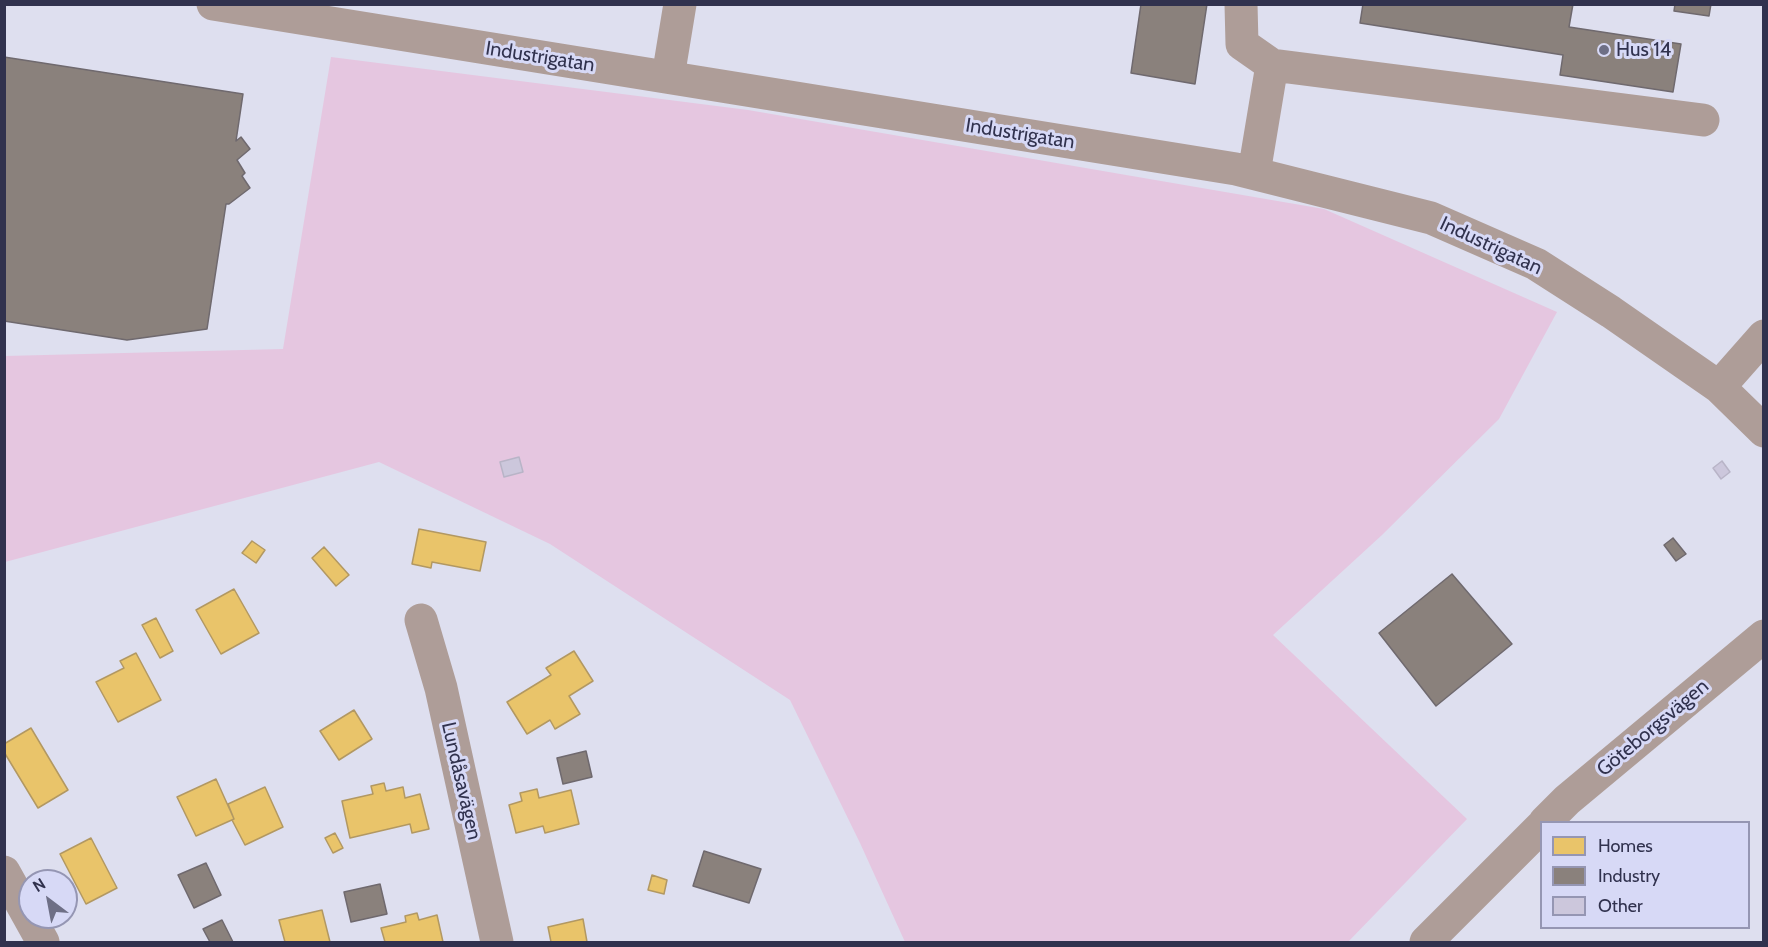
<!DOCTYPE html>
<meta charset="utf-8">
<style>
body{margin:0}
#map{position:relative;width:1768px;height:947px;overflow:hidden;background:#dedfef;font-family:Cabin,sans-serif}
canvas{display:block}
.frame{position:absolute;inset:0;border:6px solid #31324e;pointer-events:none}
.legend{position:absolute;left:1540px;top:821px;width:210px;height:108px;box-sizing:border-box;background:#d7d9f6;border:2px solid #9596b3;margin:0;padding:8px 10px;list-style:none;font-size:18px;color:#31324e}
.legend li{display:flex;align-items:center;gap:12px;height:30px}
.legend b{width:30px;border:2px solid #9596b3}
.north{position:absolute;left:18px;top:869px;width:60px;height:60px;box-sizing:border-box;background:#d7d9f6;border:2px solid #9596b3;border-radius:50%;rotate:328deg;font-size:16px;font-weight:700;line-height:24px;text-align:center;color:#31324e}
.north::after{content:'';display:block;margin:auto;width:21px;height:27px;background:#6e6f86;clip-path:polygon(50% 0,100% 100%,50% 72%,0 100%)}
</style>
<div id="map">
<canvas width="1768" height="947"></canvas>
<div class="frame"></div>
<ul class="legend">
<li><b style="height:16px;background:#e9c46a"></b>Homes</li>
<li><b style="height:16px;background:#8a817c"></b>Industry</li>
<li><b style="height:16px;background:#ccc7dc"></b>Other</li>
</ul>
<div class="north">N</div>
</div>
<script>
const g = document.querySelector('canvas').getContext('2d');
g.lineJoin = 'round';
function fillPath(path, color) { g.fillStyle = color; g.fill(path, 'evenodd'); }
const poly = rows => new Path2D(rows.map(r => 'M' + r).join(''));
function trace(path, color, width, dash) { g.strokeStyle = color; g.lineWidth = width; g.lineCap = dash ? 'butt' : 'round'; g.setLineDash(dash || []); g.stroke(path); }
function label(font, color, halo, rows, align = 'center') {
  g.font = font + ' Cabin,sans-serif'; g.lineWidth = 6; g.setLineDash([]); g.textBaseline = 'middle'; g.strokeStyle = halo; g.fillStyle = color; for (const [text, x, y, turn = 0] of rows) {
    g.save(); g.translate(x, y); g.rotate((+turn || 0) * Math.PI / 180); g.textAlign = isNaN(turn) ? turn : align; if (halo) g.strokeText(text, 0, 0); g.fillText(text, 0, 0); g.restore();
  }
}
fillPath(poly([
 [331,57,748,110,1324,209,1557,312,1499,419,1382,535,1273,635,1467,819,1348,942,905,942,860,843,790,700,550,544,379,462,5,562,5,356,283,349]
]), '#e5c6e0');
const homes = poly([
 [419,529,486,542,480,571,432,562,431,568,412,564,419,529],
 [252,541,265,550,256,563,242,553,252,541],
 [324,547,349,575,336,586,312,558,324,547],
 [234,589,259,633,221,654,196,610,234,589],
 [156,618,173,651,160,658,142,625,156,618],
 [574,651,593,681,569,696,580,714,555,729,550,720,527,734,507,702,551,675,546,668,574,651],
 [136,653,161,700,118,722,96,682,124,668,120,661,136,653],
 [354,710,372,739,339,760,320,731,354,710],
 [31,728,68,790,38,808,4,752,4,744,31,728],
 [216,779,234,819,196,836,177,797,216,779],
 [384,783,386,791,403,787,405,798,420,794,429,829,412,833,410,824,350,838,342,801,373,794,371,786,384,783],
 [265,787,283,827,245,845,232,820,234,819,228,804,265,787],
 [537,789,539,798,571,790,579,824,545,833,543,826,516,833,509,805,522,801,520,793,537,789],
 [335,833,343,848,333,853,325,838,335,833],
 [91,838,117,888,86,904,60,854,91,838],
 [652,875,667,880,664,894,648,890,652,875],
 [322,910,330,942,285,942,279,920,322,910],
 [417,913,419,920,437,915,443,942,385,942,381,928,406,922,405,916,417,913],
 [583,919,587,942,551,942,548,927,583,919]
]);
fillPath(homes, '#e9c46a');
trace(homes, '#b29862', 1.5);
const industry = poly([
 [1141,4,1207,4,1195,84,1131,73,1141,4],
 [1363,4,1573,4,1569,27,1681,44,1673,92,1560,75,1563,55,1360,23,1363,4],
 [1675,4,1711,4,1709,16,1674,11,1675,4],
 [4,57,243,94,236,141,241,137,250,149,237,160,245,173,242,176,250,188,229,204,226,204,207,329,127,340,4,321,4,57],
 [1673,538,1686,554,1676,561,1664,545,1673,538],
 [1452,574,1512,644,1436,706,1379,633,1452,574],
 [586,751,592,777,563,784,557,758,586,751],
 [704,851,761,869,749,903,693,886,704,851],
 [206,863,221,895,194,908,178,875,206,863],
 [380,884,387,914,351,922,344,892,380,884],
 [222,920,233,942,210,942,203,929,222,920]
]);
fillPath(industry, '#8a817c');
trace(industry, '#6f696e', 1.5);
const building = poly([
 [519,457,523,472,504,477,500,462,519,457],
 [1722,461,1730,472,1721,479,1713,468,1722,461]
]);
fillPath(building, '#ccc7dc');
trace(building, '#b8b4c7', 1.5);
trace(poly([
 [213,4,1236,169,1431,218,1536,264,1611,312,1719,387,1764,431],
 [1241,4,1242,44,1272,65],
 [668,77,680,4],
 [1254,173,1272,65,1703,120],
 [1719,387,1764,336],
 [421,620,441,688,497,942],
 [1545,822,1567,800,1764,636],
 [4,872,43,942],
 [1426,942,1542,826]
]), '#ae9d98', 33);
for (const [x, y, r, color] of [
 [1604,50,6,"#6e6f86"]
]) { const dot = new Path2D(); dot.arc(x, y, r, 0, 2 * Math.PI); g.fillStyle = color; g.fill(dot); trace(dot, '#d7d9f6', 2); }
label('20px', '#31324e', '#d7d9f6', [
 ["Hus 14",1616,50]
], 'left');
label('20px', '#31324e', '#d7d9f6', [
 ["Industrigatan",540,57,9],
 ["Industrigatan",1020,134,9],
 ["Industrigatan",1491,246,25],
 ["Göteborgsvägen",1653,728,-40],
 ["Lundåsavägen",461,781,77]
]);
</script>
